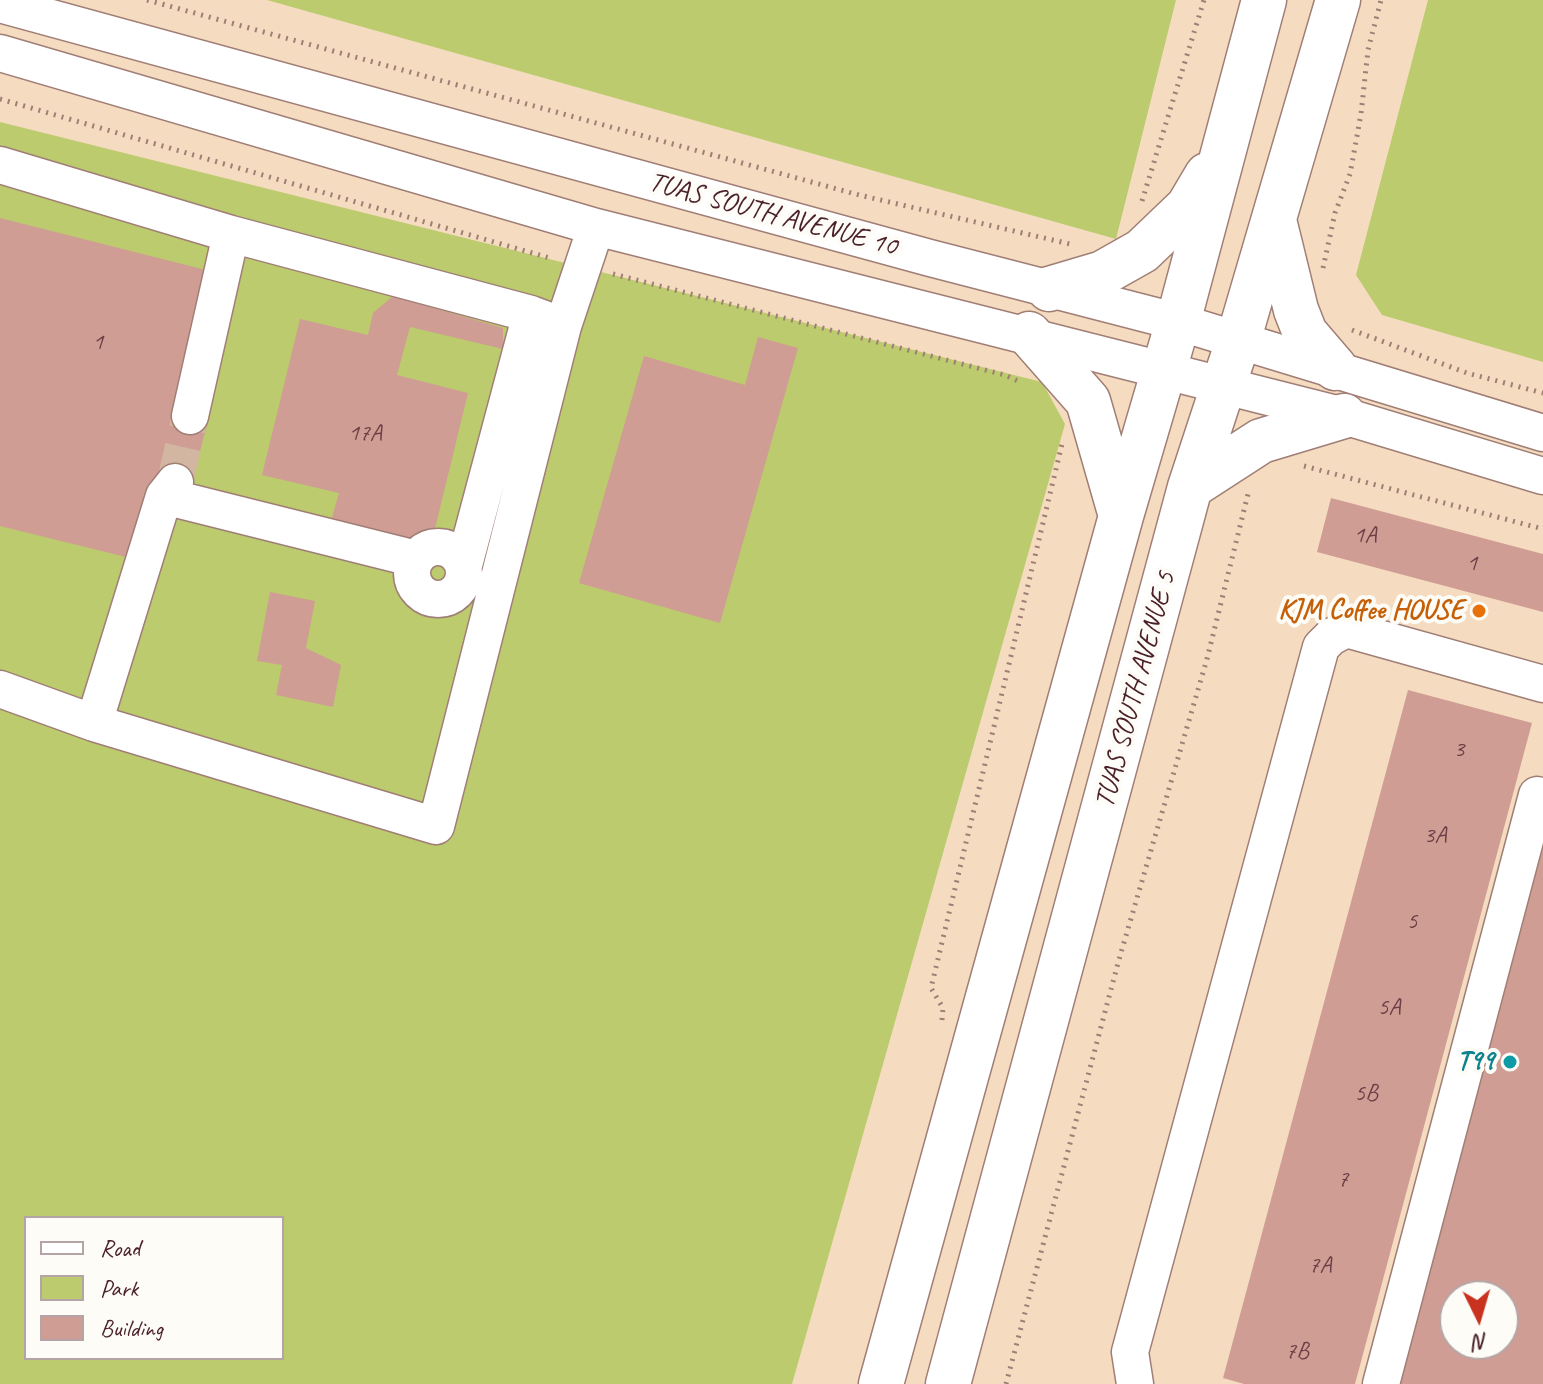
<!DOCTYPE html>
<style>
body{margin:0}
#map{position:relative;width:1543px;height:1384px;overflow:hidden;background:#f5dcc0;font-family:Caveat,sans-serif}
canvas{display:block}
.legend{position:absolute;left:24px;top:1216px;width:260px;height:144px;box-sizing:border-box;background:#fdfcf7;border:2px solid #b5a4a5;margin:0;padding:10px 14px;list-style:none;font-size:24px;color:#4a1f2b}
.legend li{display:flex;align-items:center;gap:16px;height:40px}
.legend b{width:40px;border:2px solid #b5a4a5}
.north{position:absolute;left:1439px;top:1280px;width:80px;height:80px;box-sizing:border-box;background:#fdfcf7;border:2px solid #b5a4a5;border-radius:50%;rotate:175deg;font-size:22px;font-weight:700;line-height:32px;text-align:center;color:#4a1f2b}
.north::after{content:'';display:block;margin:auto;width:28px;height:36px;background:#c8321e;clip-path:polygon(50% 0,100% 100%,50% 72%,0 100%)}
</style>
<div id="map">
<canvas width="1543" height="1384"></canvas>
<ul class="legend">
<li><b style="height:10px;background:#fff"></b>Road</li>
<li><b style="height:22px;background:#bbcb6d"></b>Park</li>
<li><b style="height:22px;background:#d09d94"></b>Building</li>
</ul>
<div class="north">N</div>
</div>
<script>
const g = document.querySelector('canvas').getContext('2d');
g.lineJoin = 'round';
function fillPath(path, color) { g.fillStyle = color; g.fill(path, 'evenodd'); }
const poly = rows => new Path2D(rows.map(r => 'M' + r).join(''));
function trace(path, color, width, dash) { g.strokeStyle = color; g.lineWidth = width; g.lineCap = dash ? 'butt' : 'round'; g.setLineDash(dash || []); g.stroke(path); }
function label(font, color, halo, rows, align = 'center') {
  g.font = font + ' Caveat,sans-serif'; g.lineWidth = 8; g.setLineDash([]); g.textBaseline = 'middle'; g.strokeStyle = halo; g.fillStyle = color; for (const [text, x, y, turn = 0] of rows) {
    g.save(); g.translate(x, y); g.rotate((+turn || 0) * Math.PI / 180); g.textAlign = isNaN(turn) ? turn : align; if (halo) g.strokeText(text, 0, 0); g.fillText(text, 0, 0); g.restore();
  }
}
fillPath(poly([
 [267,0,1176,0,1116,239],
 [1428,0,1543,0,1543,362,1382,315,1356,275],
 [0,122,1042,382,1065,424,792,1384,0,1384],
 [26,1218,282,1218,282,1358,26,1358]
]), '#bbcb6d');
fillPath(poly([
 [0,218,214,272,178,413,208,421,191,485,138,560,0,526],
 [393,296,503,328,503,349,410,327,397,375,468,393,431,545,331,521,339,493,262,475,300,319,368,335,373,313],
 [758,337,798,348,720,623,579,583,644,356,745,385],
 [1331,498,1543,554,1543,612,1317,552],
 [270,592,315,601,306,648,341,665,333,707,276,695,282,665,257,661],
 [1408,690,1532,723,1355,1384,1244,1384,1223,1378],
 [1543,828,1543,1384,1391,1384],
 [1455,1296,1503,1296,1503,1344,1455,1344]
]), '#d09d94');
trace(poly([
 [175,482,190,416]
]), '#d3b6a2', 36, [36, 18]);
const minor = poly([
 [0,4,930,258,1178,322,1543,433],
 [0,53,596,227,1344,416,1543,476],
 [0,165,231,234,531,314,563,326],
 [190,416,231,234],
 [164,496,416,559],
 '412 573a26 26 0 1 1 52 0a26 26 0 1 1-52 0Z',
 [464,565,531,314],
 [0,689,94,723,164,496,175,482],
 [94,723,436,826,563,326,596,227],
 [1135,1384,1130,1352,1321,647,1331,637,1346,629,1543,684],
 [1381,1384,1537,795]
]);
const major = poly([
 [1274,220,1296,310,1305,333,1335,368],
 [1049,289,1103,273,1142,251,1188,207,1207,175],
 [1029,334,1088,401,1121,516],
 [1190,487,1261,441,1344,416],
 [881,1384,1121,516,1178,322,1264,0],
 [948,1384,1190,487,1238,341,1338,0]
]);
trace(minor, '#a07e76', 39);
trace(major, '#a07e76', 47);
trace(poly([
 [147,0,859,195,1070,244],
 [0,99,553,259],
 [1142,201,1204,0],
 [1323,268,1335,213,1350,174,1361,114,1368,50,1381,0],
 [613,274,1005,375,1020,382],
 [1352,330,1467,373,1543,393],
 [1304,466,1543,529],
 [942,1020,943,1008,931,988,1062,444],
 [1006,1384,1118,963,1207,659,1249,490]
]), '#a07e76', 5, [2, 6]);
trace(minor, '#fff', 36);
trace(major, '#fff', 44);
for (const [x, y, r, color] of [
 [1479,611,8,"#e8710a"],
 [1510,1062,8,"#0f9aa8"]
]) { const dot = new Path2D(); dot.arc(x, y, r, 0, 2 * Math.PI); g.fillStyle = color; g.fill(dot); trace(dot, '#fdfcf7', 3); }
label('24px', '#6c3e45', null, [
 ["1",98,343],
 ["17A",365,434],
 ["1A",1365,536],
 ["1",1472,564],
 ["3",1459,750],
 ["3A",1435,836],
 ["5",1412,922],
 ["5A",1389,1008],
 ["5B",1366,1094],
 ["7",1343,1180],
 ["7A",1320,1266],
 ["7B",1297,1352]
]);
label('28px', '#4a1f2b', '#fdfcf7', [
 ["TUAS SOUTH AVENUE 10",773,215,15],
 ["TUAS SOUTH AVENUE 5",1136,690,-75]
]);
label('bold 28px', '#c56008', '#fdfcf7', [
 ["KJM Coffee HOUSE",1463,611]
], 'right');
label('bold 28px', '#0d838f', '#fdfcf7', [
 ["T99",1494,1062]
], 'right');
</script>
